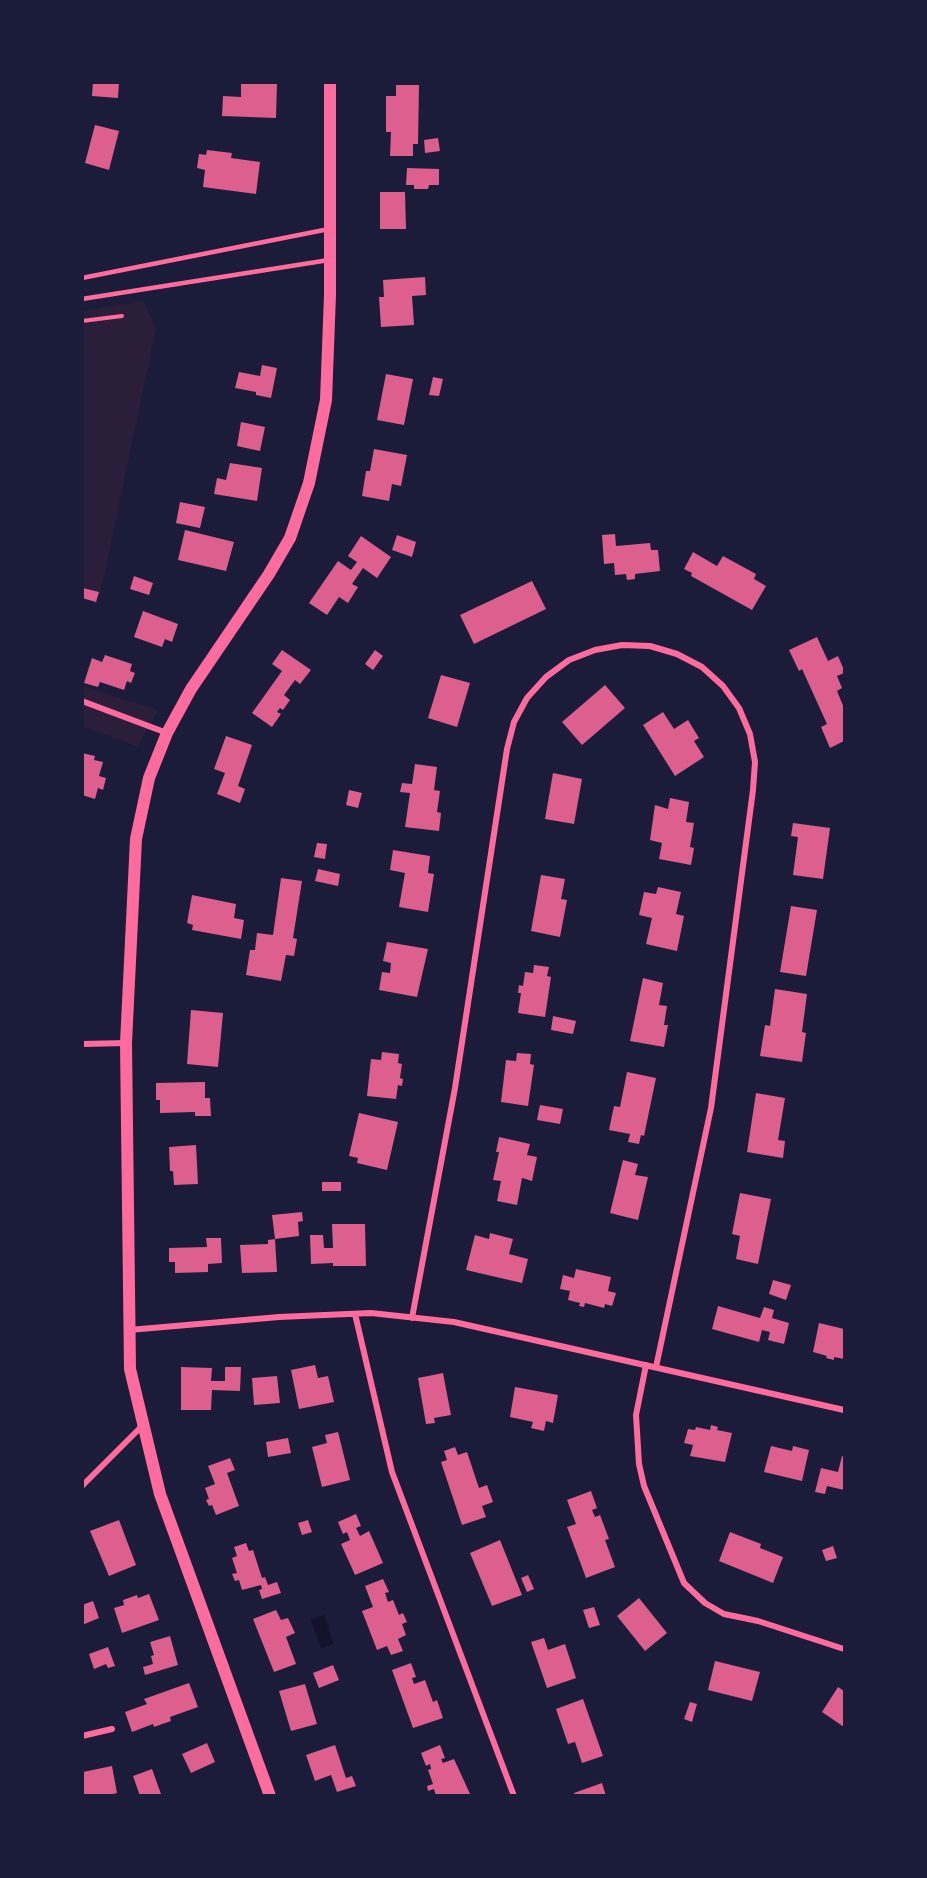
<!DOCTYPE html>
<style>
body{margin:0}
#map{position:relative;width:927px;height:1878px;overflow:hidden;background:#1b1b3a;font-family:Commissioner,sans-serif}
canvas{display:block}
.frame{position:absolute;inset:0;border:84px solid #1b1b3a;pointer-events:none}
</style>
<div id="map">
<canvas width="927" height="1878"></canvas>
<div class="frame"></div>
</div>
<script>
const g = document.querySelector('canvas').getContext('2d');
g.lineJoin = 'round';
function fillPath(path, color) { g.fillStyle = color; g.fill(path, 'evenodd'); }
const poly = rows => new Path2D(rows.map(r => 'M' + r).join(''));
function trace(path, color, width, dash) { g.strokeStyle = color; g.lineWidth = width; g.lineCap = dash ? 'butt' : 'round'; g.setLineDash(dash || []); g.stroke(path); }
fillPath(poly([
 [143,301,156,328,100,596,83,592,82,311],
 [82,686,158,710,138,747,83,726]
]), '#2a1e3b');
fillPath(poly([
 [324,1615,333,1644,321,1648,311,1620]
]), '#12122b');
fillPath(poly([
 [93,82,119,82,118,98,92,96],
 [241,82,277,82,276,118,222,116,223,96,241,97],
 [396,85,419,85,418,144,413,144,413,156,390,156,391,132,386,132,386,96,396,96],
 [95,125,119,131,109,170,85,163],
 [438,138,440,151,425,153,424,140],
 [207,150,232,153,231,158,260,162,256,194,203,187,205,170,197,168,199,154,206,155],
 [407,168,439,169,439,185,429,185,428,189,414,189,414,185,406,185],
 [380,192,405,192,406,229,380,229],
 [425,277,426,295,412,296,414,325,381,327,379,297,384,297,383,280],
 [262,365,277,368,271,398,256,395,256,392,235,388,239,372,260,376],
 [386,374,413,379,404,425,377,420],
 [433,377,443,379,439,396,429,395],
 [241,422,265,427,260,451,237,446],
 [374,449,407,455,401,486,392,484,389,501,362,496,366,471,370,471],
 [230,463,262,468,257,501,214,494,217,478,226,480],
 [180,502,205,507,200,528,176,523],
 [185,530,234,542,226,571,178,560],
 [615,534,616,546,650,543,651,550,658,550,660,571,635,574,635,579,627,580,626,574,615,575,614,563,604,564,602,535],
 [397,535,416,542,412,557,392,550],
 [361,536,391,557,377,578,363,568,352,584,358,587,348,603,339,597,327,615,309,603,338,561,351,570,357,562,348,556],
 [693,552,717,566,723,556,756,574,754,579,766,586,752,610,691,576,692,573,684,569],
 [134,576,153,583,149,595,130,589],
 [532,581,546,609,474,644,460,615],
 [83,588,99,592,96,602,82,598],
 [143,611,178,624,172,642,165,639,162,647,134,637],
 [817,637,828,661,838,656,844,670,844,673,837,676,842,688,837,691,844,708,844,741,830,748,821,727,827,724,802,669,799,671,789,650],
 [282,650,311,670,300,684,295,680,284,695,290,700,283,710,280,708,277,712,281,714,272,727,252,713,282,671,272,664],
 [375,650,383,656,373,670,365,664],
 [105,655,132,664,130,671,135,673,131,683,127,681,124,690,100,682,98,687,84,683,92,658,102,662],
 [441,675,470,683,457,727,428,718],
 [605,685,625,708,582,745,562,722],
 [663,712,674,729,688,720,699,738,694,741,704,757,675,776,643,725],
 [226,736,252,745,238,786,245,789,240,803,217,794,225,773,214,769],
 [82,753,95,756,94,760,103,762,99,776,106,778,103,790,98,788,95,799,82,795],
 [415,764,437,767,434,790,440,791,437,812,441,813,439,831,405,827,410,793,400,792,402,783,412,784],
 [553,773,582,779,574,824,545,819],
 [349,790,362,793,358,808,346,805],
 [670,798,689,802,686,822,694,823,690,847,694,848,691,865,659,859,662,843,650,840,655,805,668,809],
 [793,823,830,828,823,879,793,875,798,837,791,836],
 [317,843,327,844,325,859,314,857],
 [393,850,430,856,428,873,434,874,428,912,399,907,405,873,390,870],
 [318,869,340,874,338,886,315,881],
 [541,875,565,879,561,899,567,900,560,937,531,931],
 [281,878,302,881,293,938,297,939,294,956,286,955,281,981,246,975,250,950,255,950,257,933,273,935],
 [658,887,681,892,676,914,684,916,677,951,646,944,652,918,639,915,644,892,656,894],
 [192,895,236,904,234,918,244,920,241,939,192,930,193,925,187,923],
 [791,906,817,910,806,976,780,972],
 [387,942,428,949,417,997,379,990,382,972,390,973,391,963,383,961],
 [534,965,549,967,547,976,551,977,545,1017,518,1013,521,993,518,993,519,985,523,986,525,972,533,973],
 [643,978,663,983,659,1005,667,1006,664,1025,668,1025,664,1047,630,1041],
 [775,989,807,994,802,1032,806,1033,802,1062,760,1056,765,1025,770,1026],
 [191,1010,223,1013,218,1067,187,1064],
 [553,1016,576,1021,573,1034,551,1030],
 [382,1052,399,1054,398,1063,402,1064,400,1078,403,1079,402,1086,398,1085,396,1099,367,1096,371,1059,381,1060],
 [517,1053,531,1054,530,1064,534,1065,528,1106,501,1102,506,1060,516,1061],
 [627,1072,656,1078,644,1136,641,1135,639,1144,628,1142,630,1134,609,1130,614,1106,620,1107],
 [205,1082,205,1098,210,1098,211,1116,195,1116,195,1112,160,1113,160,1100,156,1100,156,1083],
 [756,1093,785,1098,778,1140,785,1141,783,1158,747,1152],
 [540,1105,563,1109,560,1124,537,1120],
 [359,1113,398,1122,387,1170,357,1163,358,1158,349,1156],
 [499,1137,530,1144,527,1155,537,1157,532,1181,522,1178,517,1205,497,1201,501,1181,493,1180,499,1152,496,1152],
 [196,1145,198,1184,174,1185,173,1171,170,1171,169,1147],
 [623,1160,638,1164,635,1175,648,1177,638,1220,610,1213],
 [322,1182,341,1182,341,1191,322,1191],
 [740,1193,771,1199,758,1264,736,1259,740,1236,732,1234],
 [302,1212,303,1221,298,1222,299,1236,275,1239,272,1215],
 [332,1224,365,1224,366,1266,333,1266,333,1263,311,1264,310,1235,323,1235,324,1248,333,1248],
 [490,1233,513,1239,509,1254,528,1259,522,1283,466,1270,475,1235,489,1239],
 [206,1238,221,1238,222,1263,208,1264,208,1272,175,1273,175,1262,169,1262,169,1248,207,1247],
 [275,1239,277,1272,242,1273,240,1245,268,1244,268,1240],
 [576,1269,611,1277,608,1291,616,1293,612,1306,605,1304,604,1308,585,1303,584,1307,579,1306,580,1303,568,1300,570,1291,560,1289,563,1275,574,1278],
 [773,1280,791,1285,786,1300,769,1294],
 [718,1306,760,1318,764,1307,774,1310,772,1318,789,1323,784,1344,768,1340,770,1332,762,1330,759,1342,712,1329],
 [819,1323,844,1329,844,1359,834,1357,834,1360,826,1358,827,1356,813,1352],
 [315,1365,318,1378,328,1376,334,1402,299,1409,291,1370],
 [181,1367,212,1368,211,1381,225,1381,225,1367,241,1367,240,1391,212,1390,211,1410,181,1410],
 [443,1373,451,1415,434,1418,435,1423,426,1424,418,1378],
 [277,1376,280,1403,254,1405,252,1378],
 [515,1387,558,1395,553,1423,546,1421,544,1431,531,1428,533,1422,510,1417],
 [711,1425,718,1427,717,1430,732,1433,725,1462,690,1456,693,1445,684,1443,688,1429,695,1430,696,1427,710,1430],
 [338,1432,350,1480,322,1487,312,1447,327,1443,325,1435],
 [288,1438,291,1453,268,1457,266,1442],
 [771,1446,792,1451,793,1446,809,1450,802,1481,764,1472],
 [455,1447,458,1455,467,1452,479,1488,487,1485,493,1502,482,1506,486,1517,462,1525,441,1462,447,1460,444,1451],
 [842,1456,844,1457,844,1490,827,1486,825,1494,815,1492,821,1468,838,1472],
 [230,1458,235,1470,227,1473,239,1506,216,1515,212,1505,209,1506,206,1500,209,1499,205,1488,215,1484,208,1466],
 [591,1491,597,1508,592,1510,595,1517,600,1515,609,1539,605,1540,615,1567,586,1578,567,1527,576,1524,567,1500],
 [356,1514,361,1526,356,1528,360,1536,369,1531,383,1563,355,1575,341,1544,350,1540,347,1532,343,1534,338,1522],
 [119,1520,136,1565,109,1576,90,1531],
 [308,1520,312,1532,302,1535,298,1523],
 [730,1532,761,1544,760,1548,783,1557,773,1583,719,1561],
 [500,1540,522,1595,492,1606,470,1553],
 [246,1543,249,1551,253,1550,262,1578,265,1577,268,1585,277,1582,281,1593,262,1599,259,1590,262,1589,261,1585,242,1590,239,1580,235,1581,232,1574,237,1573,232,1558,237,1556,234,1547],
 [833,1546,837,1558,826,1561,822,1550],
 [528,1575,534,1589,527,1592,521,1578],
 [383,1579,389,1592,385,1593,388,1602,393,1600,399,1615,403,1613,407,1622,402,1624,406,1635,398,1639,403,1651,391,1655,387,1646,377,1650,362,1611,373,1607,365,1586],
 [149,1594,159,1620,122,1633,114,1608,124,1605,123,1600,137,1595,138,1598],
 [639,1598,667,1633,645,1651,617,1616],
 [93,1601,99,1618,82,1625,82,1605],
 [594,1607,600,1625,589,1628,583,1610],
 [276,1610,281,1620,288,1618,295,1633,286,1637,296,1664,274,1672,253,1619],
 [170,1636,178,1665,145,1675,143,1667,153,1664,151,1656,154,1655,150,1642],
 [544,1638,548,1650,565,1644,576,1678,547,1688,531,1642],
 [108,1647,115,1666,108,1668,106,1664,94,1669,89,1654],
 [715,1661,760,1672,752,1701,708,1690],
 [411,1663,416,1677,412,1678,414,1684,425,1680,433,1702,437,1700,443,1718,413,1728,392,1670],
 [333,1665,339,1680,319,1688,313,1673],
 [189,1683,198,1707,170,1717,171,1721,154,1727,153,1724,132,1732,125,1712,147,1704,144,1699],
 [305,1684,317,1724,291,1731,279,1691],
 [838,1687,844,1691,844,1727,822,1712],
 [583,1699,603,1756,582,1763,575,1742,568,1744,556,1709],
 [690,1702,697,1704,692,1722,684,1719],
 [207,1743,215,1762,191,1773,182,1754],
 [335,1745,346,1778,352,1776,356,1786,337,1792,331,1775,315,1781,306,1755],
 [440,1745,445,1758,441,1759,443,1763,454,1759,471,1796,436,1796,434,1789,428,1791,427,1786,433,1784,428,1770,431,1769,430,1764,426,1766,421,1753],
 [112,1766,117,1793,105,1796,82,1796,83,1772],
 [152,1769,161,1794,140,1796,133,1776],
 [602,1783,606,1796,575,1796,574,1793]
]), '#dd5f8e');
trace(poly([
 [82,321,122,316]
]), '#ff6b9d', 4);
trace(poly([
 [82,278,329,229],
 [82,299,329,260]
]), '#ff6b9d', 4.5);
trace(poly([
 [82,701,167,733],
 [82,1044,126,1043],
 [355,1314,392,1472,514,1796],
 [412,1318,455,1088,507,749,514,722,527,698,546,677,569,660,595,650,622,645,650,646,677,654,702,667,723,686,739,708,750,734,755,762,753,790,711,1108,656,1367],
 [129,1330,279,1317,371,1313,454,1322,844,1410],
 [646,1365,636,1415,639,1464,644,1486,684,1583,705,1603,724,1614,758,1621,844,1649],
 [82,1486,142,1426],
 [82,1736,112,1729]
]), '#ff6b9d', 6);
trace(poly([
 [270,1796,160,1494,130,1369,126,1043,136,839,149,778,167,733,191,689,269,574,290,538,309,483,326,400,330,295,330,82]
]), '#ff6b9d', 12);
</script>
